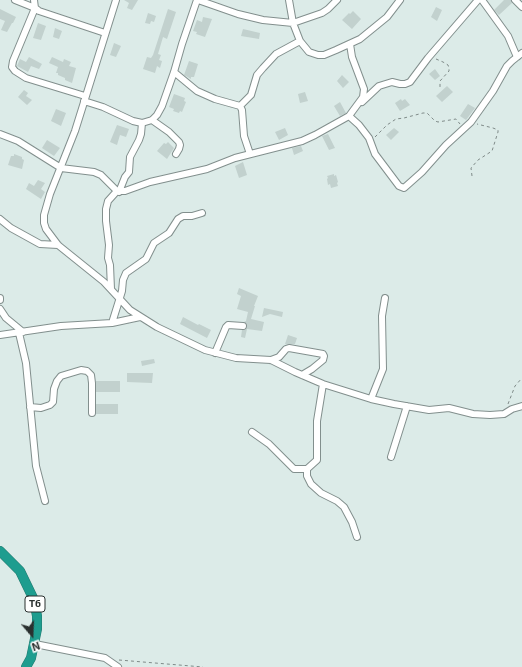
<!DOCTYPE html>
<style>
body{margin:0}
#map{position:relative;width:522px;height:667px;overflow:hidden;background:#dcebe8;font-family:"Exo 2",sans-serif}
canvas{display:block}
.north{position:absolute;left:12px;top:615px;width:40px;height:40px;-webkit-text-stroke:3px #fff;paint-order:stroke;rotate:161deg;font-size:11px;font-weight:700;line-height:16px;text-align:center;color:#2a302f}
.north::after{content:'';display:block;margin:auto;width:14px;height:18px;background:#2a302f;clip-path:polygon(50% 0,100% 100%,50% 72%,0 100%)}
</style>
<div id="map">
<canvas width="522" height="667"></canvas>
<div class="north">N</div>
</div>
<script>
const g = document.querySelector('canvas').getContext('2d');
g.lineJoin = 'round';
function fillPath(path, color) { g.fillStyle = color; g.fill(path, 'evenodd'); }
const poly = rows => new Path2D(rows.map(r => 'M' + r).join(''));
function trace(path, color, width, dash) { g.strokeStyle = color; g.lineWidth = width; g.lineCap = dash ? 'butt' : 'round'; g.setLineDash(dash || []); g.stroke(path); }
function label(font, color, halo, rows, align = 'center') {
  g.font = font + ' "Exo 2",sans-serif'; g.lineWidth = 4; g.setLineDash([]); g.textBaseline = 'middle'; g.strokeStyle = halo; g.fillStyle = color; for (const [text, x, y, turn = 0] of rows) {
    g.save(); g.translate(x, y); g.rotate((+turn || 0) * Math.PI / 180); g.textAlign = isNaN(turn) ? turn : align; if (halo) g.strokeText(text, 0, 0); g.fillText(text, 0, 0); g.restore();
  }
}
fillPath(poly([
 [124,0,138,0,132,10,127,8,129,3],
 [504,0,511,0,512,3,499,15,494,10],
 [436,7,442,10,437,21,431,17],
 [0,9,16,17,13,23,12,23,7,32,1,30,5,21,0,19],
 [168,9,176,12,167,39,163,37,158,54,161,55,159,60,162,61,160,68,157,66,155,73,143,69,147,57,151,58,153,55],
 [353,11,361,19,352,29,342,20,349,13,350,14],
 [148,13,156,16,154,22,151,21,150,24,145,23],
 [203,17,212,19,205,37,196,34,197,32,193,31,197,20,202,22],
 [38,23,46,26,41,40,33,38],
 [55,28,62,31,59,39,53,37],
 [243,29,260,33,259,39,241,36],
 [114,43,121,46,116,57,110,55],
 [29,57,42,64,39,69,31,66,28,72,17,66,20,59,26,62],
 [52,57,63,62,64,59,71,62,69,66,76,68,72,83,65,80,65,78,58,75,58,73,56,73,58,67,49,63],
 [189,61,198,64,194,77,191,77,191,79,184,75],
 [435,69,440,76,435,80,429,74],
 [342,75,349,82,343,88,337,81],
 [447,86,453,92,442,102,436,96],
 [24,90,28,93,26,96,32,100,27,105,18,97],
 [305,92,308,101,300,103,298,94],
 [174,94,185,98,184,101,186,102,182,112,180,111,179,113,173,111,174,109,169,107],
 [401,99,402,101,405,99,410,105,400,111,395,103],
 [340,102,346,113,340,116,334,106],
 [468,104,475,108,466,120,460,116],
 [56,109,66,113,61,126,51,121],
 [117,125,129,129,126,137,120,135,117,145,110,142],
 [285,128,288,135,279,140,275,132],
 [394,128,399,132,391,140,386,135],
 [328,134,335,148,329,150,322,136],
 [47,140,60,148,54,156,42,148],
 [168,142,174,148,167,159,157,151,164,143,166,144],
 [301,146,303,151,294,155,292,148],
 [14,154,22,157,22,159,24,160,22,169,8,165,11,156,14,156],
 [243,162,247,175,239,178,235,166],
 [334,174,334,176,336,175,338,182,337,183,338,186,331,188,330,184,328,185,327,179,328,178,327,176],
 [38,180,45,183,41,189,45,192,41,199,26,189,29,183,34,186],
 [239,288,258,296,254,306,255,306,251,319,264,322,262,331,247,329,245,338,241,337,242,330,245,330,247,327,247,324,244,322,246,321,248,312,237,309,241,296,237,294],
 [264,308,283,312,282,317,270,314,262,317],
 [183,317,198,325,199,324,211,330,207,338,180,324],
 [288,335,297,338,295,344,285,344],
 [154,359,155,363,142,366,141,361],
 [127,373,153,373,152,383,127,382],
 [96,381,120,381,120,392,96,392],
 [96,404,118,404,118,414,96,414]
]), '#c2d1ce');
const minor = poly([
 [15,0,35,8,13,61,12,67,15,71,26,78,85,96],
 [34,0,35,8,39,11,105,33],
 [116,0,75,131,50,194,44,215,44,223,46,229,58,245,104,282,130,310,157,327,205,350,236,358,271,360,295,372,323,384,371,399,394,404,429,410,449,408,473,414,490,415,504,414,512,409,522,406],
 [198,0,238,14,263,20,293,23,322,13,328,9,337,0],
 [289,0,293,23,300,41,309,52,318,55,324,55,336,50,360,39,387,17,400,0],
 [482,0,508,36,517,57],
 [515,0,522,7],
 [174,72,197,91,215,99,240,106,242,110,244,136,250,154],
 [84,101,103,107,133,121,142,123,152,120,157,115,162,106,174,72,182,44,197,0],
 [362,102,379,86,392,82,400,84,405,84,410,82,428,58,478,0],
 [240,106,251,95,257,75,263,68,276,54,300,41],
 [349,116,359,125,369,138,375,154,399,186,404,188,422,172,446,145,471,122,493,91,507,66,512,61,522,53],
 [152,120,169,132,179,142,180,145,179,149,176,154],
 [0,134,18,141,61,168,94,172,101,175,117,191,125,191,150,182,207,169,235,158,302,141,315,135,349,116,363,97,364,89,352,57,350,44],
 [119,192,125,177,129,172,130,157,139,140,141,134,142,123],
 [0,219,11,228,40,244,58,245],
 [111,289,110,265,108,258,109,245,106,221,106,209,108,201,117,191],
 [0,298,0,300],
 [0,309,6,318,23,332],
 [112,323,122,291,123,280,126,273,146,259,154,243,169,233,178,219,183,216,192,216,202,213],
 [19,333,26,363,36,466,45,501],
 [0,335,61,326,112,323,140,317],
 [215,353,226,327,228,325,243,326],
 [271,360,279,357,286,349,289,348,323,354,324,356,323,360,312,369,302,375],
 [323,384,317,421,317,460,307,469,307,476,311,484,321,493,337,501,344,507,352,522,357,537],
 [371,399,383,369,382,316,385,298],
 [30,407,41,408,50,405,53,402,54,389,57,381,61,376,81,370,87,371,91,375,92,383,92,413],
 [252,432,269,444,294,469,307,469],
 [391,457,407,406],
 [35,644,105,658,118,667]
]);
const highway = poly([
 [0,551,20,571,34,600,37,616,37,629,31,658,26,667]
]);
trace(minor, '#828f8d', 8);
trace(highway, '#22776d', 10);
trace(poly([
 [436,59,443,62,448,65,449,68,449,71,440,81,440,87],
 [375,137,387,125,396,119,404,118,423,113,427,113,435,121,438,122,456,119,460,124],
 [472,176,471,168,478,160,492,151,498,132,498,130,493,128,477,124],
 [508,404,515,386,522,378],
 [119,660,203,667]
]), '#7f8a88', 1, [3, 3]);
trace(minor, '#fff', 6);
trace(highway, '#1e9d8f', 9);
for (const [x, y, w] of [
 [35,604,20]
]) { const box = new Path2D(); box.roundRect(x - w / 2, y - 8, w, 16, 3); g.fillStyle = '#fff'; g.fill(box); trace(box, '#2a302f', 1); }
label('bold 10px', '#2a302f', null, [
 ["T6",35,604]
]);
</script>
